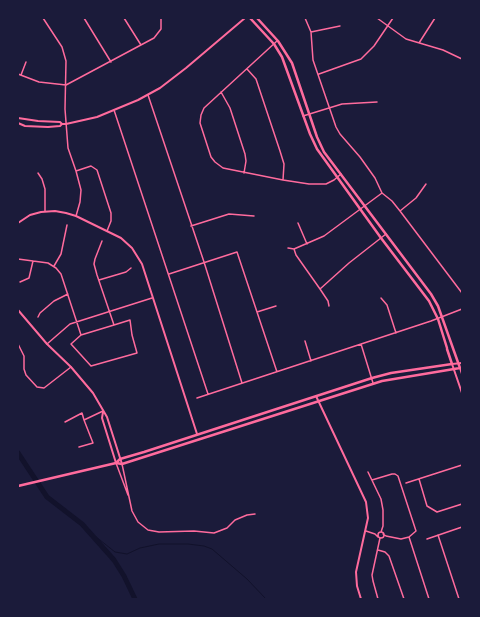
<!DOCTYPE html>
<style>
body{margin:0}
#map{position:relative;width:480px;height:617px;overflow:hidden;background:#1b1b3a;font-family:Barlow,sans-serif}
canvas{display:block}
.frame{position:absolute;inset:0;border:19px solid #1b1b3a;pointer-events:none}
</style>
<div id="map">
<canvas width="480" height="617"></canvas>
<div class="frame"></div>
</div>
<script>
const g = document.querySelector('canvas').getContext('2d');
g.lineJoin = 'round';
const poly = rows => new Path2D(rows.map(r => 'M' + r).join(''));
function trace(path, color, width, dash) { g.strokeStyle = color; g.lineWidth = width; g.lineCap = dash ? 'butt' : 'round'; g.setLineDash(dash || []); g.stroke(path); }
trace(poly([
 [85,528,115,552,127,554,140,548,159,544,188,544,204,546,212,549,247,579,266,599]
]), '#12122b', 1);
trace(poly([
 [18,453,47,497,82,524,114,560,124,576,135,599]
]), '#12122b', 5);
trace(poly([
 [43,18,62,47,66,61,65,109,68,148,76,171,81,190,80,202,76,216],
 [84,18,111,62],
 [124,18,141,45],
 [305,18,311,32,313,60,336,127,340,134,360,157,375,178,382,193,392,201,400,211,462,293],
 [377,18,406,39,443,50,462,59],
 [311,32,340,26],
 [277,41,204,108,201,115,200,123,211,157,215,162,223,168,283,180,309,184,326,184,334,180,341,174],
 [419,43,435,18],
 [247,69,256,79,280,151,284,164,283,180],
 [18,74,39,82,66,85,154,38,161,29,161,18],
 [319,74,361,59,374,46,393,18],
 [21,75,26,62],
 [221,92,230,108,245,154,246,161,244,173],
 [148,95,204,262,242,383],
 [114,110,208,394],
 [303,116,342,104,377,102],
 [76,171,91,166,97,170,111,213,111,221,107,231],
 [38,173,42,179,45,189,45,211],
 [400,211,416,198,426,184],
 [298,223,307,244],
 [191,226,229,214,254,216],
 [288,248,294,249,324,236,382,193],
 [294,249,296,255,320,289,328,301,329,306],
 [18,259,48,263,56,268,61,274,81,335,71,344,91,366,137,353,132,335,130,320,114,325,97,275,94,264,95,259,102,241],
 [54,266,61,254,67,225],
 [169,274,237,252,277,372],
 [99,280,126,272,131,268],
 [20,282,29,278,33,261],
 [320,289,349,263,386,234],
 [381,298,387,305,396,333],
 [257,312,276,306],
 [38,317,40,313,54,301,68,294],
 [81,335,114,325],
 [305,341,311,361],
 [18,344,24,356,24,369,26,375,37,387,44,388,71,367],
 [47,344,70,324,152,298],
 [361,344,373,383],
 [197,398,431,321,462,309],
 [65,422,82,413,84,420],
 [79,447,93,443,84,420,103,411],
 [116,463,128,495],
 [122,464,132,511,138,522,148,530,159,532,194,531,214,533,227,528,235,520,247,515,255,514],
 [368,472,381,499,383,510,383,526,381,532],
 [419,479,427,506,437,512,462,504],
 [372,480,392,474,395,474,398,476,416,531,409,537,401,539,386,536,383,534],
 [406,483,462,465],
 [366,531,375,534,378,537],
 '378 535a3 3 0 1 1 6 0a3 3 0 1 1-6 0Z',
 [438,535,459,599],
 [409,537,429,599],
 [427,539,462,527],
 [378,550,385,552,389,556,404,599],
 [378,599,373,581,372,575,380,538]
]), '#ff6b9d', 1.5);
trace(poly([
 [18,223,30,215,41,212,55,211,66,213,76,216,121,238,132,248,142,264,197,434],
 [18,310,47,344,71,367,93,393,107,417,122,464],
 [316,396,366,502,368,518,356,572,357,586,361,599],
 [103,412,102,418,116,463]
]), '#ff6b9d', 2);
trace(poly([
 [18,118,38,121,60,122,62,124,66,124,97,117,138,100,160,88,186,68,245,18],
 [18,123,25,126,48,127,60,126,62,124],
 [462,363,452,364,462,393],
 [462,368,460,368,462,374]
]), '#ff6b9d', 2);
trace(poly([
 [250,18,274,44,282,57,310,134,317,149,381,238,429,301,438,319,447,348],
 [116,463,120,459,144,452,372,378,391,373,452,364,447,349],
 [18,486,116,463,122,464,382,381,460,368,438,306,431,294,324,152,317,137,292,63,278,41,257,18]
]), '#ff6b9d', 2.5);
</script>
